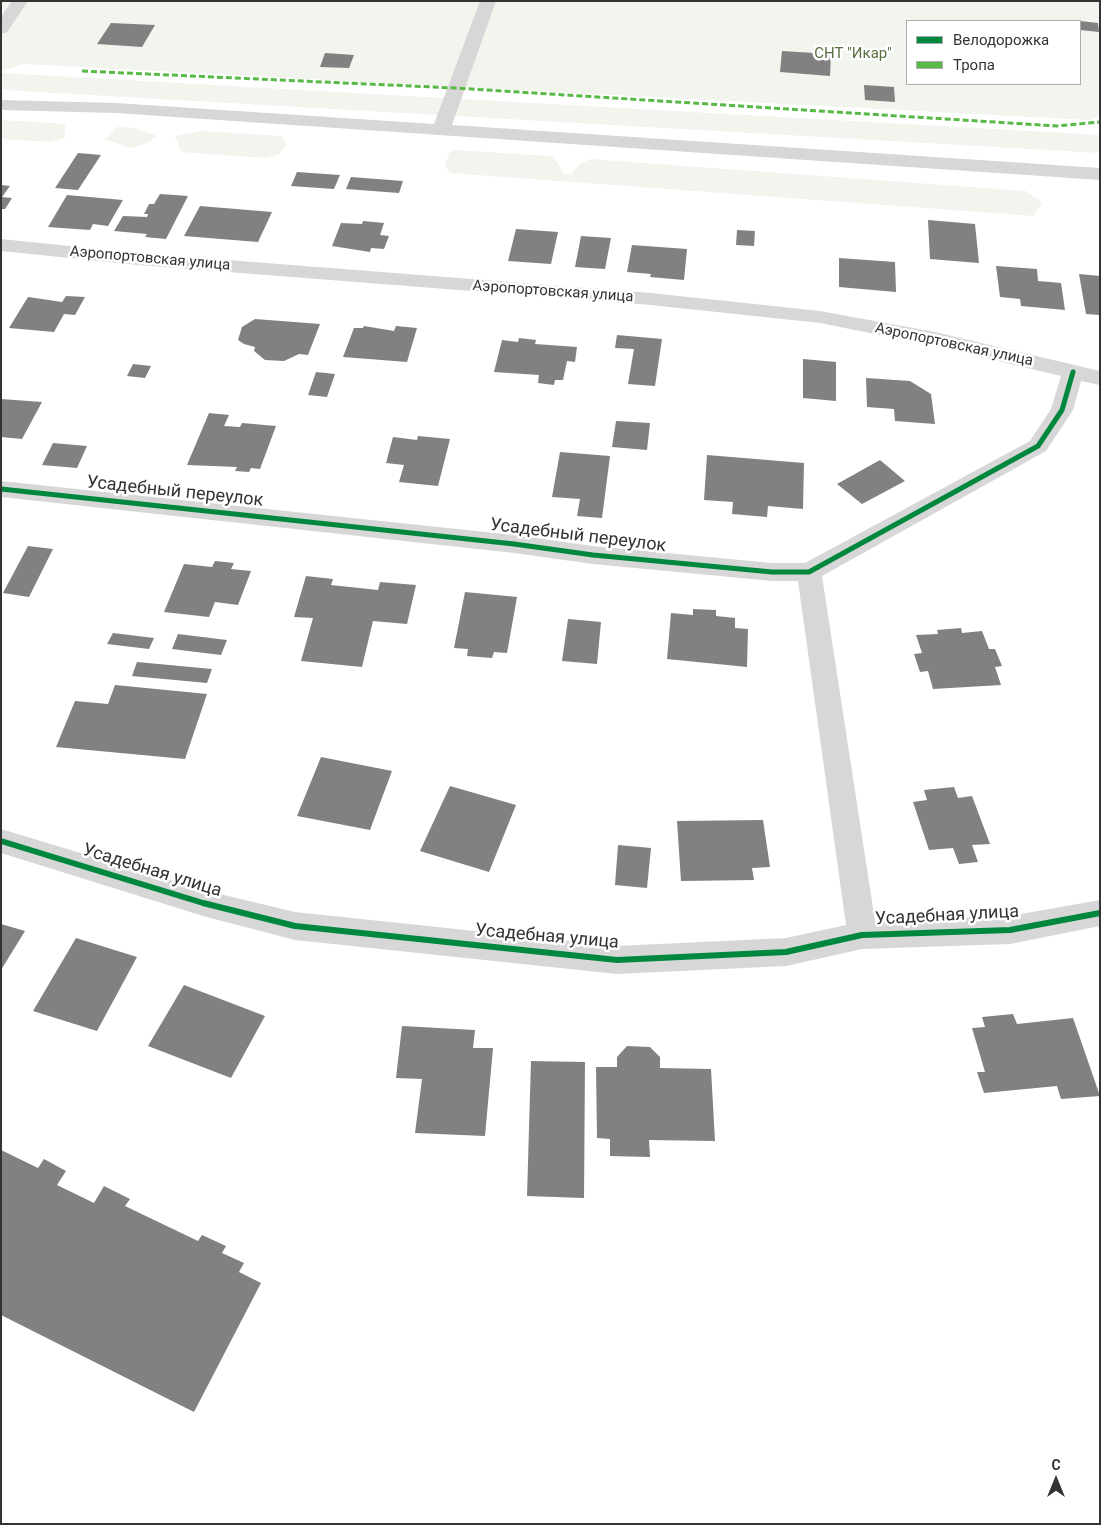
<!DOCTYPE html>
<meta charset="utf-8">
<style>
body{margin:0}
#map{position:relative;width:1101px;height:1525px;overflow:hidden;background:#fff;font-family:Roboto,sans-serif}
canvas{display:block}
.frame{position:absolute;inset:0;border:2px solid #333;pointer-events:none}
.legend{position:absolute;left:906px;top:20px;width:175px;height:65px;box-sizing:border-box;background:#fff;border:1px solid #adadad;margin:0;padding:6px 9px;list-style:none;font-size:15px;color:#333}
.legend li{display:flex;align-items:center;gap:10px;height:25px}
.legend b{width:25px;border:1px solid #adadad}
.north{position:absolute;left:1031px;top:1455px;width:50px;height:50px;-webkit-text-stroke:4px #fff;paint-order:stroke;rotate:0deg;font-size:14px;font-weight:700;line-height:20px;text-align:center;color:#333}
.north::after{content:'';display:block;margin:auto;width:18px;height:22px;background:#333;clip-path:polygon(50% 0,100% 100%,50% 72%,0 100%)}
</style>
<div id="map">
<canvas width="1101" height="1525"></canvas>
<div class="frame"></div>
<ul class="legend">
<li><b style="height:6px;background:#00873e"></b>Велодорожка</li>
<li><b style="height:6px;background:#58b947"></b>Тропа</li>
</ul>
<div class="north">С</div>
</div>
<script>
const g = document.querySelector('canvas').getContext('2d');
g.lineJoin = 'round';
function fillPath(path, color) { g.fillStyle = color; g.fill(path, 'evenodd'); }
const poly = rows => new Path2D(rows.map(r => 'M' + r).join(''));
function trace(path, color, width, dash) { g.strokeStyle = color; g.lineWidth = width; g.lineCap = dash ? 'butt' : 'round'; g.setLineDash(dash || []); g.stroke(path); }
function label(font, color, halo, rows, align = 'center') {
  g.font = font + ' Roboto,sans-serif'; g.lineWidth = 5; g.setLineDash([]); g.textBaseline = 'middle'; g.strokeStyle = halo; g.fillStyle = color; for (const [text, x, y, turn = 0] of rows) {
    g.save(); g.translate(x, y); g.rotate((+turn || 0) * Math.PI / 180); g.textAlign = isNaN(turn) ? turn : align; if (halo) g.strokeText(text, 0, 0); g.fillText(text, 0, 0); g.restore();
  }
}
fillPath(poly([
 [1,1,1100,1,1100,116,1089,120,24,64,1,71],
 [907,21,1080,21,1080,84,907,84],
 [1,73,1100,135,1100,153,20,91,1,89],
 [1,120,65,124,65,138,50,142,1,139],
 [117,127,134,128,157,136,146,144,130,148,105,139],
 [200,131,281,136,287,145,278,155,265,158,181,152,175,136],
 [454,150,551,156,558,163,564,175,571,174,579,165,590,159,1026,191,1042,203,1034,216,450,173,445,166,449,153]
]), '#f1f5ed');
fillPath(poly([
 [1080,21,1098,23,1099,32,1080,30],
 [111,23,155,25,142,47,97,44],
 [782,51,831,54,830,76,780,72],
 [325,53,354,55,349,68,320,67],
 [864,85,894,87,895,102,865,100],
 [78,153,101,155,78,190,55,188],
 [297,172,340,175,334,189,291,186],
 [351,177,403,181,399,193,346,189],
 [1,185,10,186,2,197,12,198,5,209,1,209],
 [160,194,188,196,166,239,145,237,147,234,114,231,123,216,147,217,148,214,144,214,149,204,154,204],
 [67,195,123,200,108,226,93,224,90,230,48,227],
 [200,206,272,212,258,242,184,236],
 [928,220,975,224,979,263,930,259],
 [363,221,384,223,380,235,389,236,384,249,371,248,370,252,332,246,341,223,362,224],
 [516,229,558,232,551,264,508,261],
 [737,230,755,231,754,246,736,245],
 [581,236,611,238,605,269,575,267],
 [632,245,687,249,684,280,650,277,651,274,627,272],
 [839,258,895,262,896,292,839,287],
 [996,266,1037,269,1038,281,1061,283,1065,310,1021,306,1020,299,1000,297],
 [1079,274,1100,276,1100,315,1086,314],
 [66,296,85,297,75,315,64,314,54,332,9,328,28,297,62,302],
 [255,319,320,324,308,355,299,354,284,361,265,360,254,351,255,347,244,344,238,340,242,327],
 [364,326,394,331,396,326,417,328,407,362,343,357,354,328,363,328],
 [617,335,662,339,655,386,628,384,634,349,615,348],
 [519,338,536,340,535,344,577,347,575,362,567,361,563,380,555,380,554,385,538,383,539,375,494,372,502,340,518,342],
 [803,359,836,362,836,401,803,398],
 [133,364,151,366,145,378,127,376],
 [316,372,335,374,327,397,308,395],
 [866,378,910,381,931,394,935,424,895,421,894,409,867,407],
 [1,399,42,402,22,439,1,437],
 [209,413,229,415,224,426,240,427,242,423,276,426,260,469,251,468,249,472,235,471,237,467,187,465],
 [616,421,650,423,647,450,612,447],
 [418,436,450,439,438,486,399,482,404,465,386,463,393,437,417,440],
 [53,443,87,446,77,468,42,465],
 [560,452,610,456,602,518,577,516,580,499,552,497],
 [707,455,804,463,803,509,768,506,767,517,732,514,733,502,704,500],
 [880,460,905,481,862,504,837,484],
 [28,546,53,549,29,597,3,593],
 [215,561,234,563,231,569,251,571,238,605,215,602,209,617,164,612,184,564,212,567],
 [306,576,333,579,331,585,378,590,380,582,416,585,407,624,373,621,362,667,301,661,313,618,294,617],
 [465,592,517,597,507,653,494,652,492,658,467,656,468,649,454,648],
 [693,609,716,610,716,616,735,618,735,628,748,629,747,667,667,659,671,613,693,615],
 [568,619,601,622,597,664,562,661],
 [961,628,962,633,982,631,989,649,995,649,1002,666,995,667,1001,685,933,689,928,671,920,672,914,654,922,653,916,635,938,634,937,630],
 [113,633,154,638,149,649,107,644],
 [178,634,227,640,221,655,172,649],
 [137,662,212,669,207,683,132,676],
 [115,685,207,694,185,759,56,747,75,701,108,704],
 [321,757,392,771,370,830,297,816],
 [450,786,516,805,489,872,420,851],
 [954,787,958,798,972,796,990,844,972,845,978,862,959,864,953,848,929,850,913,802,927,800,924,790],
 [763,820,770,867,752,868,754,880,681,881,677,821],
 [618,845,651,848,647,888,615,885],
 [1,924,25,931,1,970],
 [76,938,137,957,97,1031,33,1011],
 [184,985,265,1016,231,1078,148,1046],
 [1013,1014,1017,1024,1073,1018,1100,1096,1061,1099,1057,1086,984,1093,977,1072,985,1072,972,1028,985,1027,982,1017],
 [402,1026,475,1030,473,1048,493,1048,485,1136,415,1133,422,1079,396,1078],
 [627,1046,650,1047,660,1057,660,1068,711,1069,715,1141,649,1140,650,1157,610,1156,610,1139,597,1138,596,1067,617,1067,617,1057],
 [531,1061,585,1062,584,1198,527,1196],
 [1,1150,38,1168,44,1159,66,1171,57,1185,94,1203,104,1186,130,1199,125,1206,198,1241,202,1235,226,1246,222,1253,244,1263,239,1272,261,1283,194,1412,1,1315]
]), '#818181');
fillPath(poly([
 [12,1,28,1,7,32,1,34,1,17,12,1],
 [480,1,496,1,452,125,1100,168,1100,180,116,113,1,110,1,100,116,103,434,124,480,1],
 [1,239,138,253,651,293,820,311,935,332,1100,371,1100,385,1081,381,1073,410,1046,451,822,576,875,921,1010,916,1100,900,1100,926,1010,944,862,949,786,966,617,974,295,940,203,916,1,853,1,829,203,890,295,912,617,946,786,938,846,925,798,581,772,581,593,564,514,553,1,497,1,481,514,535,593,546,772,563,805,563,1030,441,1051,409,1061,376,935,346,820,323,651,305,138,265,1,251,1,239]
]), '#d7d7d7');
trace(poly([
 [82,71,455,88,1057,126,1100,122]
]), '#58b947', 3, [6, 3]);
trace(poly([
 [1,489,514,544,593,555,772,572,809,572,1038,446,1062,410,1073,372]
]), '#00873e', 5);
trace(poly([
 [1,841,203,903,295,926,617,960,786,952,862,935,1010,930,1100,913]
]), '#00873e', 6);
label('15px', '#56703f', '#fff', [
 ["СНТ \"Икар\"",853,54]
]);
label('15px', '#333', '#fff', [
 ["Аэропортовская улица",150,259,5],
 ["Аэропортовская улица",553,292,4],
 ["Аэропортовская улица",954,345,12]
]);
label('18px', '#333', '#fff', [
 ["Усадебный переулок",175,492,6],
 ["Усадебный переулок",578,536,7],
 ["Усадебная улица",152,871,17],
 ["Усадебная улица",947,916,-3],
 ["Усадебная улица",547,937,5]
]);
</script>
